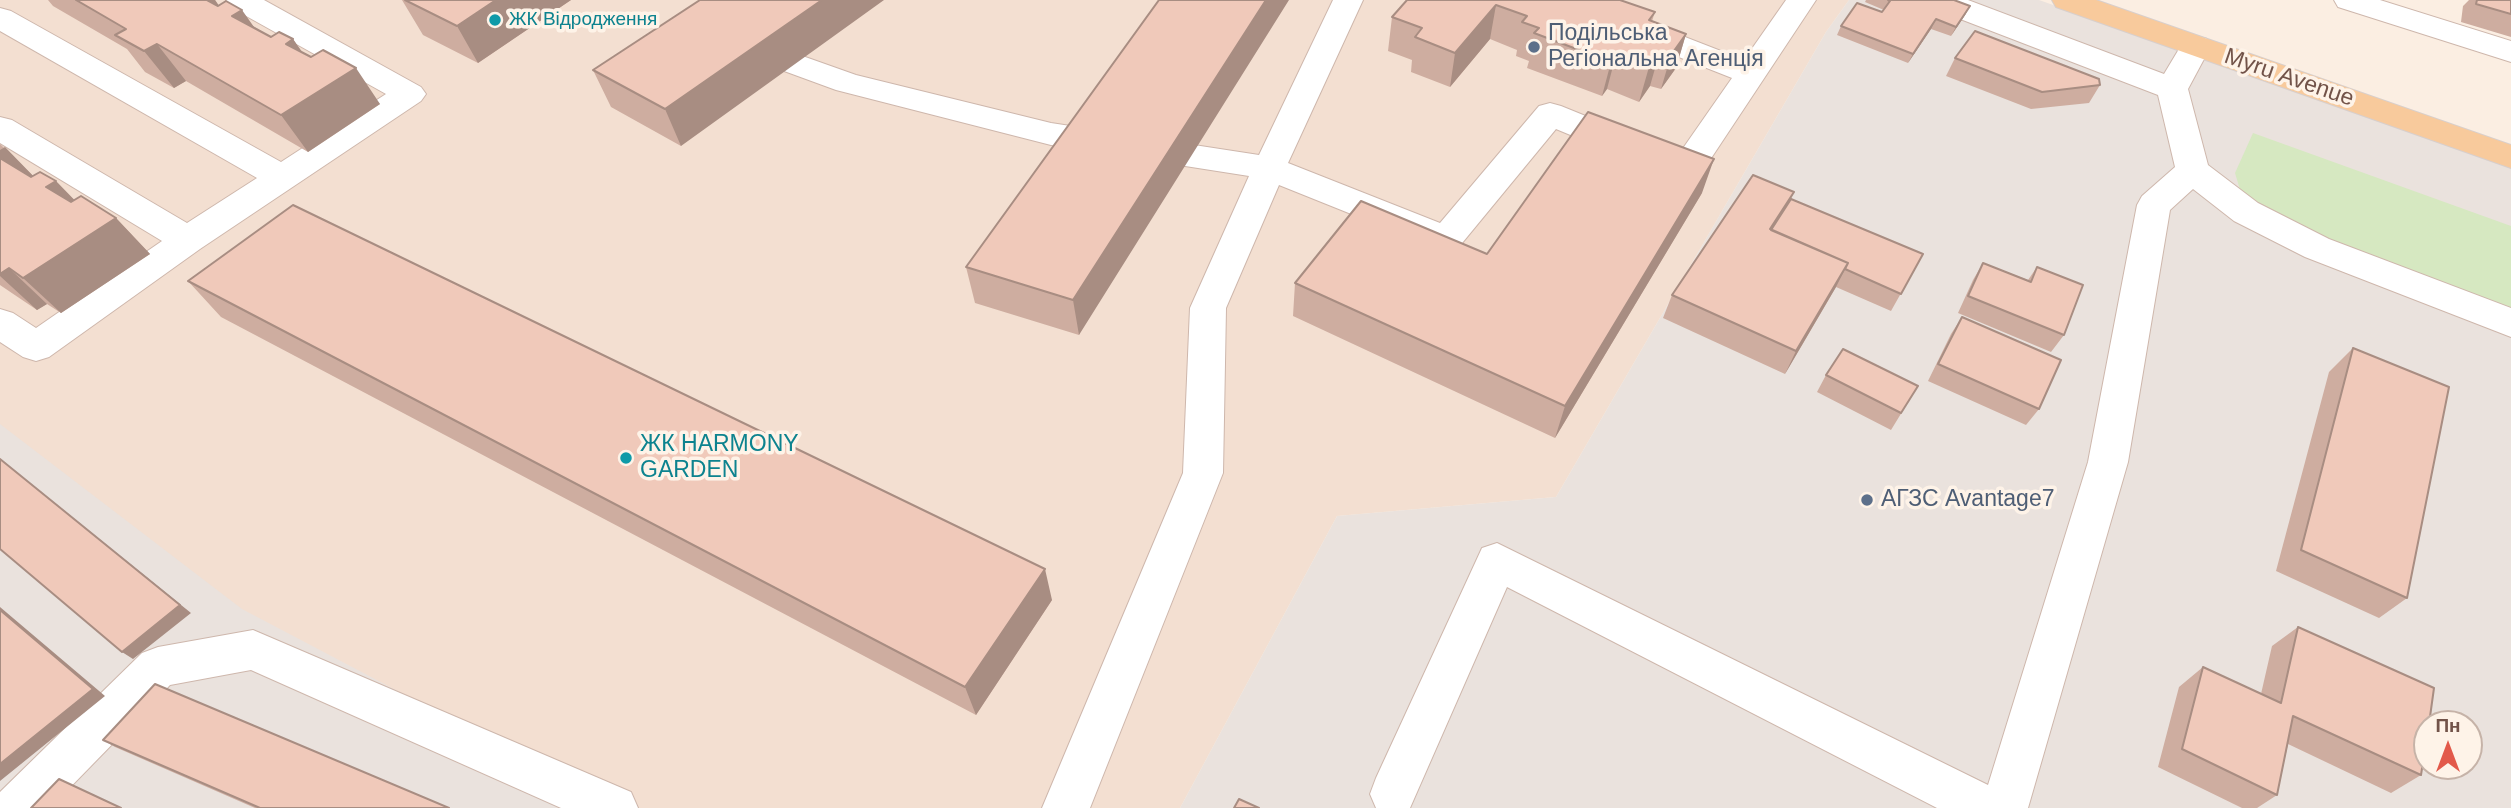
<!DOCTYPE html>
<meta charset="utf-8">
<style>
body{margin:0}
#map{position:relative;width:2511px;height:808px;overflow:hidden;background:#fbeee2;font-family:Arial,sans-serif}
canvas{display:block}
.north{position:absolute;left:2413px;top:710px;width:70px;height:70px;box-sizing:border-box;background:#fef3e8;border:2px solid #c6b3a8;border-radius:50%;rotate:0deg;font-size:19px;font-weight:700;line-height:28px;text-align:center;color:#725349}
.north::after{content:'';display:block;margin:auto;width:24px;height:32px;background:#e2594a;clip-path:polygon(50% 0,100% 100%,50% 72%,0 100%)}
</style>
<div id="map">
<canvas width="2511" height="808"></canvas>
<div class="north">Пн</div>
</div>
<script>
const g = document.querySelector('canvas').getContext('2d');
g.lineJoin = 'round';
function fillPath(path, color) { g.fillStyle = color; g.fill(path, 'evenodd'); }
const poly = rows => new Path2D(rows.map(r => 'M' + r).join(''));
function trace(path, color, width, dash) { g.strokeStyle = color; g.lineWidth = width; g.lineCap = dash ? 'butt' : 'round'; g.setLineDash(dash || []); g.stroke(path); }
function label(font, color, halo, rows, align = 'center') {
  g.font = font + ' Arial,sans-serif'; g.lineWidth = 7; g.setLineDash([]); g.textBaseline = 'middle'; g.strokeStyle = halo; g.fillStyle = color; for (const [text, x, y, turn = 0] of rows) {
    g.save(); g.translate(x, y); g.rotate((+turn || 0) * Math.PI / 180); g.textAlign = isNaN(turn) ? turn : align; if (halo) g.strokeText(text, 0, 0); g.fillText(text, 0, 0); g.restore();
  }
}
fillPath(poly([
 [0,0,1849,0,1826,32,1556,497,1337,516,1180,808,0,808]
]), '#f3dfd1');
fillPath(poly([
 [1849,0,2039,0,2511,167,2511,808,1180,808,1337,516,1556,497,1826,32],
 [2427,724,2469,724,2469,766,2427,766],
 [0,424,242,609,620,808,0,808]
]), '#eae2dd');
fillPath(poly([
 [2253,133,2511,226,2511,309,2276,221,2241,193,2235,173]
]), '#d6e8c1');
const minor = poly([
 [226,0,264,0,421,87,426,94,421,101,200,249,49,357,36,361,23,357,0,342,0,309,13,313,36,328,162,241,0,143,0,117,12,120,187,223,257,178,0,31,0,8,11,11,281,162,386,94,230,7,226,0],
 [1333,0,1363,0,1288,163,1440,223,1539,106,1550,103,1561,106,1679,154,1732,78,1552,7,1548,0,1590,0,1744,60,1786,0,1816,0,1698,178,1686,182,1674,178,1556,129,1458,248,1446,252,1279,185,1226,308,1223,473,1090,808,1042,808,1183,473,1190,308,1249,176,1051,145,836,90,735,53,731,46,735,39,746,36,856,75,1051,123,1259,155,1333,0],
 [1925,0,1968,0,2164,74,2185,39,2196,36,2207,39,2211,46,2188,89,2208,165,2258,203,2329,239,2511,308,2511,337,2305,257,2234,221,2193,189,2170,210,2128,462,2028,808,1937,808,1507,587,1410,808,1376,808,1370,794,1376,778,1482,548,1497,543,1988,785,2088,462,2137,205,2142,196,2175,167,2158,95,1929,7,1925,0],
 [2334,0,2380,0,2511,41,2511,62,2338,7,2334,0],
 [253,630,631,792,638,808,561,808,251,670,170,685,50,808,0,808,0,792,142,653,158,647,253,630]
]);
const major = poly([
 [2052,0,2096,0,2511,145,2511,168,2056,7,2052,0]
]);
trace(minor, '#ceb7ac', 2);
trace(major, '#d8cfcc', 2);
fillPath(minor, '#fff');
fillPath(major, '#f8ca9c');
fillPath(poly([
 [48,0,215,0,218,5,271,37,293,39,302,53,380,104,308,152,186,81,174,88,145,72,127,49,53,6],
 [402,0,571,0,478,63,423,35],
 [700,0,681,146,611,107,593,70],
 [1159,0,1079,335,975,303,966,267],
 [1407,0,1655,12,1652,21,1686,34,1676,68,1661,89,1650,86,1639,102,1607,89,1602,96,1527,68,1529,61,1516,56,1517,50,1490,39,1450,87,1411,72,1412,60,1388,51,1392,17],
 [1866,0,1954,0,1970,6,1965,15,1951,36,1931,29,1908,63,1837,35,1841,26,1882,12,1884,10,1865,2],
 [2469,0,2511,0,2511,37,2461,22,2463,6],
 [1955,58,2100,85,2089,103,2031,109,1946,76],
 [0,144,33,176,75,200,116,218,150,254,61,313,47,304,37,310,0,285],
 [1794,192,1791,199,1923,254,1891,311,1836,287,1785,374,1663,318,1672,295],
 [1702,193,1555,438,1293,316,1295,283,1487,254],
 [1983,263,2028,280,2037,267,2064,335,2051,352,1958,313,1973,280],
 [188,281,1052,600,976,715,221,317],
 [1962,317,2039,409,2026,425,1928,381,1951,334],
 [2353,348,2407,598,2379,618,2276,571,2329,372],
 [1826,375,1918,386,1891,430,1817,392],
 [2298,627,2421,775,2391,793,2288,744,2277,795,2257,808,2242,808,2158,767,2179,687,2203,667,2261,694,2272,646],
 [103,740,449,808,255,808,115,747]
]), '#ceada0');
fillPath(poly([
 [202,0,215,0,234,27],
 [496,0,571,0,478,63,457,26],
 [822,0,884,0,681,146,665,109],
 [1266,0,1289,0,1079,335,1073,300],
 [1496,5,1490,39,1450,87,1455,53],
 [1970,6,1965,15,1951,36,1956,27],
 [242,10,268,47,232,16],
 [1936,19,1931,29,1908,63,1913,54],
 [1686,34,1676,68,1661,89,1671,55],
 [293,39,319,76,286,44],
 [157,44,186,81,174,88,144,51],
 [1660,51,1650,86,1639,102,1649,67],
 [1616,55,1607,89,1602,96,1611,62],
 [356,68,380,104,308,152,281,115],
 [5,147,41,184,0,160,0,150],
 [1714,159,1702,193,1555,438,1565,406],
 [56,181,91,217,46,187],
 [116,218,150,254,61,313,23,278],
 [1848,263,1836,287,1785,374,1796,351],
 [9,268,47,304,37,310,0,276,0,274],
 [0,459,191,613,133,659,122,652],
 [1045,569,1052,600,976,715,965,687],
 [0,607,105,696,0,781]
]), '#a88d82');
const building = poly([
 [76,0,207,0,218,6,226,1,242,10,232,16,271,37,279,32,293,39,286,44,311,57,323,50,356,68,281,115,157,44,144,51,115,35,126,29,76,0],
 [405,0,496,0,457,26,405,0],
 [700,0,822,0,665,109,593,70,700,0],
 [1159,0,1266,0,1073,300,966,267,1159,0],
 [1407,0,1620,0,1655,12,1649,20,1686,34,1671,55,1660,51,1649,67,1616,55,1611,62,1534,33,1539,28,1522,22,1527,16,1496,5,1455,53,1415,37,1422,28,1392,17,1407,0],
 [1888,0,1954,0,1970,6,1956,27,1936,19,1913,54,1841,26,1857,3,1882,12,1890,1,1888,0],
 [2477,0,2511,0,2511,14,2476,4,2477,0],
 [1975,31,2099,79,2100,85,2042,92,1955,58,1975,31],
 [1588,112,1714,159,1565,406,1295,283,1361,201,1487,254,1588,112],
 [0,158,31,177,40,172,56,181,46,187,71,202,81,196,116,218,23,278,9,268,0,274,0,158],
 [1753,175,1794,192,1770,229,1848,263,1796,351,1672,295,1753,175],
 [1791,199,1923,254,1901,294,1845,269,1848,263,1771,230,1791,199],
 [293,205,1045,569,965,687,188,281,293,205],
 [1983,263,2031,282,2037,267,2083,285,2064,335,1968,296,1983,263],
 [1962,317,2061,360,2039,409,1938,364,1962,317],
 [2353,348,2449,387,2407,598,2301,550,2353,348],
 [1843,349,1918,386,1901,413,1826,375,1843,349],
 [0,459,180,605,122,652,0,549,0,459],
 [0,610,93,689,0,764,0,610],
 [2298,627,2434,688,2429,724,2427,724,2427,736,2421,775,2293,716,2277,795,2182,749,2203,667,2281,703,2298,627],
 [155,684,449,808,260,808,103,740,155,684],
 [59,779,121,808,31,808,59,779],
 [1239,799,1259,808,1234,808,1239,799]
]);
fillPath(building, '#f0c9ba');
trace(building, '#a88d82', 2);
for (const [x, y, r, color] of [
 [495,20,7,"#0f9aa8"],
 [1534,47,7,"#5c6f8a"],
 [626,458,7,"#0f9aa8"],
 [1867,500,7,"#5c6f8a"]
]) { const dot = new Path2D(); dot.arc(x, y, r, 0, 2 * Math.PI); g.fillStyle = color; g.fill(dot); trace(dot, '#fef3e8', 2.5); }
label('19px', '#0d838f', '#fef3e8', [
 ["ЖК Відродження",509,20]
], 'left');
label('23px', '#4e5e75', '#fef3e8', [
 ["Подільська",1548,34],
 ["Регіональна Агенція",1548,60],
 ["АГЗС Avantage7",1881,500]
], 'left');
label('23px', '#725349', '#fef3e8', [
 ["Myru Avenue",2289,78,19]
]);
label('23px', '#0d838f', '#fef3e8', [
 ["ЖК HARMONY",640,445],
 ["GARDEN",640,471]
], 'left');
</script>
